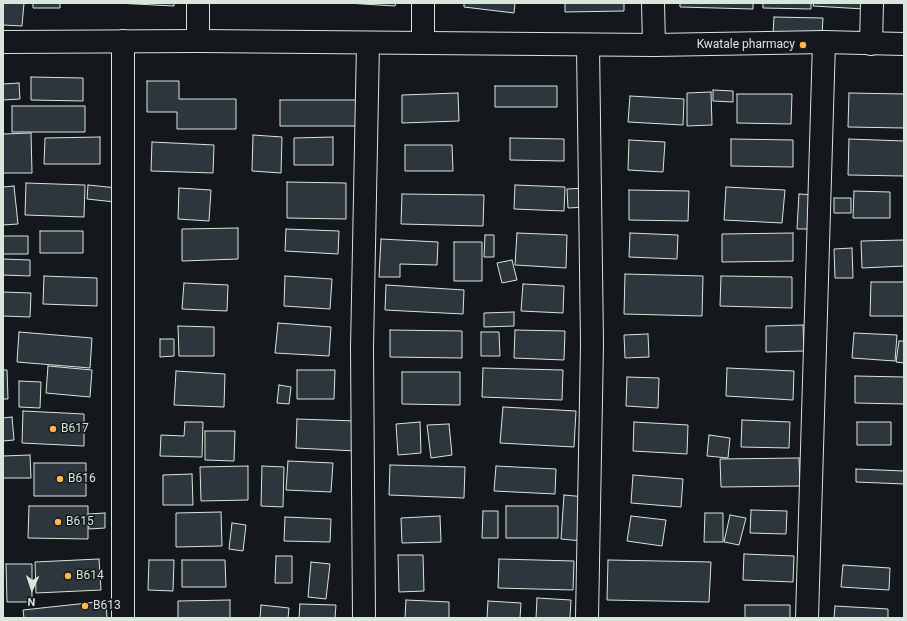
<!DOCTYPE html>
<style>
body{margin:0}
#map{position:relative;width:907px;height:621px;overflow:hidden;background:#14181c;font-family:Roboto,sans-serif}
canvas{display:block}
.frame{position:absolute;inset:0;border:4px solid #d8e6dc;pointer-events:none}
.north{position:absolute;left:12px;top:569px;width:40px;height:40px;-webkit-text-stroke:3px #14181c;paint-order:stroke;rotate:183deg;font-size:11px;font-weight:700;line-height:16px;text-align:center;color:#d8e6dc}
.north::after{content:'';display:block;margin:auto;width:14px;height:18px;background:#d8e6dc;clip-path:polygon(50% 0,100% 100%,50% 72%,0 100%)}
</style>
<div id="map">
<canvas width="907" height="621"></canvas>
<div class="frame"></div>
<div class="north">N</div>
</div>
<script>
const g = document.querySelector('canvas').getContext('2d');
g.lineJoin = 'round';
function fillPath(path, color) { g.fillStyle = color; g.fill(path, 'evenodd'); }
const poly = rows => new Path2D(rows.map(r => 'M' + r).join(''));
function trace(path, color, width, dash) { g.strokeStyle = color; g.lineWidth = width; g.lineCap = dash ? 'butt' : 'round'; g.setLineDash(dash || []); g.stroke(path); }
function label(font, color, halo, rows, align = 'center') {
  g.font = font + ' Roboto,sans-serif'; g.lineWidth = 3; g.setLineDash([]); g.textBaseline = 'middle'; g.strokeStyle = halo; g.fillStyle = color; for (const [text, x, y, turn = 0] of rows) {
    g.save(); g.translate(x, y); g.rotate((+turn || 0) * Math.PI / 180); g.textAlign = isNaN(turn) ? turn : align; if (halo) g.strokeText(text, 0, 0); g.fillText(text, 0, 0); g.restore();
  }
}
const building = poly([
 [3,3,24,3,22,26,3,25,3,3],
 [33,3,60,3,60,8,33,8,33,3],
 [116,3,174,3,174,6,116,3],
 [347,3,396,3,395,6,347,3],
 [464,3,515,3,514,13,464,7,464,3],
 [565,3,624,3,624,11,565,12,565,3],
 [680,3,753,3,753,9,680,7,680,3],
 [763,3,811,3,811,9,763,8,763,3],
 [814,3,865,3,864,9,813,6,814,3],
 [774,17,823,18,822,36,773,35,774,17],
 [31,77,83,78,83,101,31,100,31,77],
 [147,81,179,81,179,99,236,99,236,129,177,129,177,112,147,112,147,81],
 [19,83,20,99,3,100,3,84,19,83],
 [495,86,557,86,557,107,495,107,495,86],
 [713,90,733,91,733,102,713,101,713,90],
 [711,92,712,125,687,126,687,93,711,92],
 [458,93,459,121,402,123,402,95,458,93],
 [849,93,904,94,904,128,848,127,849,93],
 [737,94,792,94,791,124,737,123,737,94],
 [630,96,684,99,683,125,628,122,630,96],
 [280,100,358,100,358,126,280,126,280,100],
 [12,106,85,106,85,132,12,132,12,106],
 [31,133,32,173,3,173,3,134,31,133],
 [253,135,282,137,281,173,252,171,253,135],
 [100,137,100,164,44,164,45,138,100,137],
 [333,137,333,165,294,165,294,138,333,137],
 [510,138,564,139,564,161,510,160,510,138],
 [731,139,793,140,793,167,731,166,731,139],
 [849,139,904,141,904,176,848,175,849,139],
 [629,140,665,142,663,172,628,170,629,140],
 [152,142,214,145,213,173,151,171,152,142],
 [405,145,452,145,453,171,405,171,405,145],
 [287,182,346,183,346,219,287,218,287,182],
 [26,183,85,185,84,217,25,215,26,183],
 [88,185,117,188,115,202,87,199,88,185],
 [515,185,565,187,564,211,514,209,515,185],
 [14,186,18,224,3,225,3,187,14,186],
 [726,187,785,190,782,223,724,220,726,187],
 [179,188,211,190,209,221,178,219,179,188],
 [586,188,587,207,568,208,567,189,586,188],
 [629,190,689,191,688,221,629,220,629,190],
 [854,191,890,192,890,218,853,218,854,191],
 [402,194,484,195,483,226,401,224,402,194],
 [799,194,816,195,815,229,797,229,799,194],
 [834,198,851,198,851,213,834,213,834,198],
 [238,228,238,259,182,261,182,229,238,228],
 [286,229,339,231,338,254,285,251,286,229],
 [40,231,83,231,83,253,40,253,40,231],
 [517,233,567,235,566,268,515,265,517,233],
 [630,233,678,235,677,259,629,257,630,233],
 [793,233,793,261,722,262,722,234,793,233],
 [485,235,494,235,494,257,484,257,485,235],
 [3,236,28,236,28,254,3,254,3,236],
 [381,239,438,242,437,265,400,264,400,277,379,277,381,239],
 [904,240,904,266,862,268,861,241,904,240],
 [454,242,482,242,482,281,454,281,454,242],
 [852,248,853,278,835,278,834,249,852,248],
 [3,259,30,260,30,276,3,275,3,259],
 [512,260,517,280,502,283,497,263,512,260],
 [625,274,703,276,702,316,624,314,625,274],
 [44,276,97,278,97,306,43,304,44,276],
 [285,276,332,279,330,309,284,306,285,276],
 [721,276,792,277,792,308,720,306,721,276],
 [871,282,904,282,904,316,870,316,871,282],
 [184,283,228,285,227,311,182,309,184,283],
 [523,284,564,286,563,313,521,311,523,284],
 [386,285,464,290,463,314,385,310,386,285],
 [3,292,31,293,30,317,3,316,3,292],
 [514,312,514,326,484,327,484,313,514,312],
 [278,323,331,327,329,356,275,353,278,323],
 [803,325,804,351,766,352,766,326,803,325],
 [178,326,214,327,214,356,179,356,178,326],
 [390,330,462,331,462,358,390,357,390,330],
 [515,330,565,331,564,360,514,358,515,330],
 [19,332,92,338,90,368,17,362,19,332],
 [481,332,499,332,500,356,481,356,481,332],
 [854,333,897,335,895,361,852,358,854,333],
 [648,334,649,357,625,358,624,335,648,334],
 [160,339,174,339,174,356,160,357,160,339],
 [899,341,904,341,904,363,896,362,899,341],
 [48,366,92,370,90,397,46,393,48,366],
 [483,368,563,370,562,400,482,397,483,368],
 [727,368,794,371,793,400,726,396,727,368],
 [3,370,7,370,8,399,3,399,3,370],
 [297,370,335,370,334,399,297,399,297,370],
 [176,371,225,374,224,407,174,405,176,371],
 [402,372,460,372,460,405,402,404,402,372],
 [855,376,904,377,904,404,855,403,855,376],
 [627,377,659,378,658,408,626,406,627,377],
 [19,381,41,382,40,408,19,407,19,381],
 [279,385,291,387,289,404,277,403,279,385],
 [503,407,576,411,574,447,500,443,503,407],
 [23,411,84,414,84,446,22,443,23,411],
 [12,417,14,440,3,441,3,418,12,417],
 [297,419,357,421,356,451,296,448,297,419],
 [742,420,790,422,789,448,741,447,742,420],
 [185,422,203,422,202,457,160,456,161,435,184,436,185,422],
 [420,422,421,453,398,455,396,424,420,422],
 [634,422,688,425,687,454,633,451,634,422],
 [857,422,891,422,891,445,857,445,857,422],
 [449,424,452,455,431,458,427,425,449,424],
 [205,431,235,431,234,461,205,460,205,431],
 [709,435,730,438,728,458,707,456,709,435],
 [30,455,31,478,3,478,3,456,30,455],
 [799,458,800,486,721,487,720,459,799,458],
 [288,461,333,463,331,492,286,490,288,461],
 [34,463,86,463,86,496,34,496,34,463],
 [390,465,465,467,464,498,389,495,390,465],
 [248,466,248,500,201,501,200,467,248,466],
 [262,466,284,467,283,507,261,506,262,466],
 [496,466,556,469,555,494,494,491,496,466],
 [856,469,904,471,904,484,856,482,856,469],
 [192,474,193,505,163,505,163,475,192,474],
 [633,475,683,479,681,507,631,503,633,475],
 [564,495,585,497,582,541,561,539,564,495],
 [29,506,88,506,88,539,28,538,29,506],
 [506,506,558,506,558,538,506,538,506,506],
 [751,510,787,511,786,534,750,533,751,510],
 [483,511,498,511,498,538,482,538,483,511],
 [221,512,222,546,176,547,176,513,221,512],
 [105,513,105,528,89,529,88,514,105,513],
 [705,513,723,513,723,542,704,542,705,513],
 [730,515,746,518,739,545,724,542,730,515],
 [440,516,441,542,402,543,401,518,440,516],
 [631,516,666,520,662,546,627,541,631,516],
 [285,517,331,519,330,542,284,541,285,517],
 [232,523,246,525,243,551,229,549,232,523],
 [744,554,794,556,793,582,743,580,744,554],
 [398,555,423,555,424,591,399,592,398,555],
 [276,556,292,556,292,583,275,583,276,556],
 [99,559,101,590,36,593,35,562,99,559],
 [499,559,574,561,573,590,498,588,499,559],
 [149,560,174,560,173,591,148,590,149,560],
 [182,560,225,560,226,587,182,587,182,560],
 [608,560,711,562,709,602,607,600,608,560],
 [311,562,330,564,326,599,308,597,311,562],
 [6,564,32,564,32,602,7,602,6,564],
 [843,565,890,568,889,590,841,587,843,565],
 [537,598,571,600,570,618,536,618,537,598],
 [230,600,230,618,178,618,178,601,230,600],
 [406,600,449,602,449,618,405,618,406,600],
 [106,601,107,618,24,618,23,610,106,601],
 [488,601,521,603,520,618,487,618,488,601],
 [300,604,336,605,335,618,299,618,300,604],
 [261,605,289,608,288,618,260,618,261,605],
 [745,605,790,605,790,618,745,618,745,605],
 [835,606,888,609,888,618,834,618,835,606]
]);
fillPath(building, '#2c363c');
trace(building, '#d8e6dc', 1);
const minor = poly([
 [653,3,654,45],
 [198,41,198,3],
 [423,43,423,3],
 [871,44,872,3],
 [123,618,123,41],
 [364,618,362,348,368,43],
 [587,618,592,344,588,45],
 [807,618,824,42]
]);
const secondary = poly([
 [3,42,198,41,654,45,824,42,904,44]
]);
trace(minor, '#d8e6dc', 24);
trace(secondary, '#d8e6dc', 24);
trace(minor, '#14181c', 22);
trace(secondary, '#14181c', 22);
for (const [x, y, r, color] of [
 [803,45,4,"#ffb74d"],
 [53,429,4,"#ffb74d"],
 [60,479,4,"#ffb74d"],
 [58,522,4,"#ffb74d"],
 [68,576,4,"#ffb74d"],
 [85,606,4,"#ffb74d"]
]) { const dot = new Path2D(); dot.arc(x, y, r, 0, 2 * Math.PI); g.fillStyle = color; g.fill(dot); trace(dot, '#14181c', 1.5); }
label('12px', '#d8e6dc', '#14181c', [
 ["Kwatale pharmacy",795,45,"right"],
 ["B617",61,429],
 ["B616",68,479],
 ["B615",66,522],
 ["B614",76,576],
 ["B613",93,606]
], 'left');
</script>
